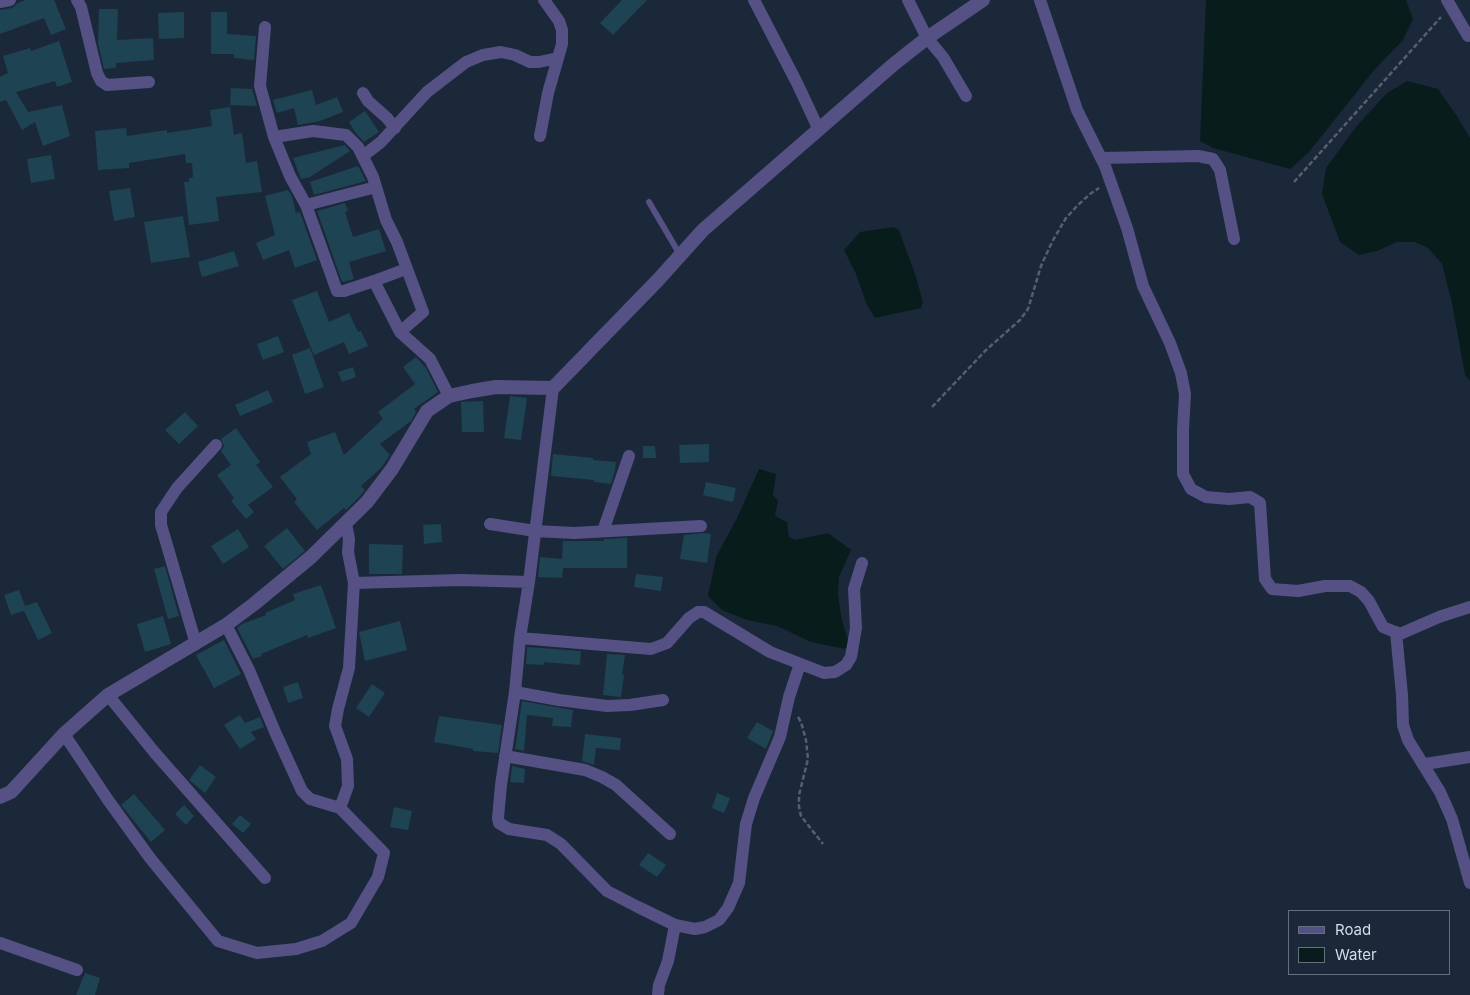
<!DOCTYPE html>
<style>
body{margin:0}
#map{position:relative;width:1470px;height:995px;overflow:hidden;background:#1b283a;font-family:Inter,sans-serif}
canvas{display:block}
.legend{position:absolute;left:1288px;top:910px;width:162px;height:65px;box-sizing:border-box;background:#1b283a;border:1px solid #65707f;margin:0;padding:6px 9px;list-style:none;font-size:15px;color:#d3dbe7}
.legend li{display:flex;align-items:center;gap:10px;height:25px}
.legend b{width:25px;border:1px solid #65707f}
</style>
<div id="map">
<canvas width="1470" height="995"></canvas>
<ul class="legend">
<li><b style="height:6px;background:#555185"></b>Road</li>
<li><b style="height:14px;background:#091c1c"></b>Water</li>
</ul>
</div>
<script>
const g = document.querySelector('canvas').getContext('2d');
g.lineJoin = 'round';
function fillPath(path, color) { g.fillStyle = color; g.fill(path, 'evenodd'); }
const poly = rows => new Path2D(rows.map(r => 'M' + r).join(''));
function trace(path, color, width, dash) { g.strokeStyle = color; g.lineWidth = width; g.lineCap = dash ? 'butt' : 'round'; g.setLineDash(dash || []); g.stroke(path); }
fillPath(poly([
 [1206,0,1406,0,1413,19,1403,40,1375,69,1309,152,1290,169,1213,148,1200,141],
 [1407,81,1438,89,1457,116,1470,138,1470,381,1465,375,1452,303,1442,264,1428,248,1415,242,1397,242,1377,251,1359,255,1340,242,1322,194,1326,168,1356,127,1387,93],
 [894,227,899,230,915,274,923,302,921,308,875,318,867,305,856,274,844,250,860,232],
 [759,469,776,474,773,495,778,501,775,516,787,522,789,537,795,540,828,533,851,550,839,577,838,594,841,616,849,644,845,649,811,642,777,626,747,620,722,610,708,596,716,557,736,520]
]), '#091c1c');
fillPath(poly([
 [25,0,54,0,66,29,51,35,44,18,0,34,0,10,12,8,18,3],
 [622,0,647,0,613,35,600,23],
 [99,9,118,9,117,40,153,38,154,60,116,63,116,68,104,69,98,43],
 [184,12,184,38,159,39,158,13],
 [211,12,227,12,227,34,256,36,254,60,234,58,234,54,211,54],
 [59,41,72,82,57,87,55,81,16,92,28,112,62,105,70,136,43,146,35,122,22,130,6,100,0,102,0,77,8,73,3,56,30,48,31,51],
 [231,88,252,89,257,106,230,105],
 [312,90,316,105,337,97,343,112,320,121,298,125,294,108,277,113,273,100],
 [230,107,234,135,242,133,246,163,257,161,262,192,216,197,219,221,189,225,184,182,189,182,189,178,193,177,192,163,186,163,185,154,129,163,129,168,98,170,95,131,126,128,127,136,167,130,167,133,212,126,210,110],
 [365,111,379,132,364,142,355,132,349,122],
 [345,145,350,151,310,177,301,179,293,158],
 [51,155,55,179,31,183,27,159],
 [358,166,366,181,314,195,310,182],
 [130,188,135,217,114,221,109,191],
 [288,190,292,196,296,213,300,212,317,260,295,268,289,250,263,260,256,243,275,235,265,196],
 [345,203,348,211,345,212,353,237,379,229,386,251,349,262,354,279,342,282,317,211],
 [183,216,190,257,151,263,144,222],
 [234,251,239,266,202,277,198,262],
 [317,291,329,322,349,313,358,332,361,331,368,346,349,354,344,342,314,355,292,300],
 [278,336,284,352,263,360,257,344],
 [310,348,324,387,305,394,292,355],
 [416,357,426,368,438,392,414,409,416,412,411,421,380,444,390,455,382,467,361,486,365,490,360,496,346,510,344,508,317,530,294,502,297,499,280,477,311,454,307,442,335,432,344,455,383,419,378,412,415,384,403,367],
 [353,367,356,377,342,382,338,372],
 [268,390,273,402,240,416,235,405],
 [510,396,527,398,521,440,504,438],
 [483,401,484,432,462,432,461,402],
 [185,412,198,426,179,444,165,430],
 [236,428,260,462,256,465,273,487,248,505,254,512,246,519,231,501,234,498,217,475,231,465,221,451,224,446,221,439],
 [709,444,709,462,680,463,679,445],
 [643,446,655,446,656,458,643,458],
 [553,454,593,458,593,460,616,462,615,471,611,484,594,482,594,480,551,476],
 [706,482,736,488,733,502,703,495],
 [441,524,442,542,424,544,423,525],
 [287,528,305,551,283,569,264,546],
 [238,529,249,547,223,564,211,546],
 [704,533,711,534,707,563,680,559,684,535],
 [627,538,627,568,563,568,562,578,538,577,540,557,562,559,563,541,604,541,604,539],
 [369,544,403,545,402,574,369,574],
 [165,566,179,616,168,619,154,569],
 [636,574,663,577,661,591,634,587],
 [321,585,336,628,308,638,307,635,261,654,262,656,253,659,237,628,242,624,266,615,265,613,295,600,293,594],
 [19,590,25,606,37,602,52,633,38,640,24,611,11,615,4,595],
 [163,616,171,644,145,652,137,624],
 [400,621,407,650,365,661,359,632],
 [224,640,241,674,214,688,196,655],
 [527,647,581,651,580,665,544,662,544,665,526,664],
 [607,654,625,655,622,675,624,675,621,697,603,695],
 [298,682,303,698,288,703,283,687],
 [372,684,385,693,369,717,356,708],
 [522,701,573,710,571,727,552,726,553,718,527,715,524,751,515,749],
 [240,715,245,723,260,717,264,727,251,732,256,739,240,749,224,725],
 [439,716,502,725,498,753,473,751,473,749,434,742],
 [757,722,773,731,766,749,747,738],
 [585,734,621,738,620,750,596,748,594,765,582,761],
 [200,765,216,777,205,793,189,780],
 [512,766,525,769,524,783,510,782],
 [717,793,730,798,724,813,712,808],
 [134,794,165,830,151,842,121,805],
 [184,805,194,816,186,825,175,814],
 [394,807,412,811,408,830,390,827],
 [240,815,251,824,243,833,232,824],
 [648,853,666,865,657,877,639,865],
 [85,973,100,978,95,995,76,995]
]), '#1e4352');
trace(poly([
 [1294,182,1441,17],
 [932,407,986,350,1020,320,1028,309,1041,266,1052,242,1066,218,1077,206,1090,194,1099,188],
 [798,717,801,722,806,740,808,759,799,795,799,807,801,816,823,844]
]), '#546070', 2.5, [5, 2.5]);
trace(poly([
 [649,202,680,255]
]), '#555185', 6);
trace(poly([
 [77,0,81,7,97,73,101,81,107,85,149,82],
 [754,0,797,83,819,130],
 [908,0,927,38,943,57,966,96],
 [1040,0,1077,110,1105,166,1127,228,1143,286,1170,343,1181,373,1185,394,1183,430,1183,474,1191,489,1206,497,1229,499,1250,497,1260,503,1265,579,1272,589,1298,591,1325,586,1350,586,1361,592,1369,601,1383,627,1400,634,1439,617,1470,607],
 [1447,0,1468,36],
 [0,2,10,0],
 [265,27,260,86,274,137,313,131,346,135,358,147,373,177,386,220,397,242,423,312,400,332,430,359,449,396],
 [363,93,368,101,387,118,395,128],
 [540,136,548,93,562,44,562,30,559,21,544,0],
 [274,137,290,176,306,205],
 [363,156,381,142,427,92,466,62,483,55,501,52,515,55,530,62,539,62,558,58],
 [1101,158,1198,156,1213,159,1220,170,1234,239],
 [374,281,344,291,337,291,306,205,376,187],
 [400,332,374,281,406,269],
 [553,388,529,582,520,638,515,692,501,785,498,818,499,823,509,829,547,835,561,844,607,891,638,907,675,925,695,929,705,927,719,920,728,908,739,883,746,824,754,798,780,737,789,697,800,664],
 [490,524,535,531,574,533,701,526],
 [603,531,629,456],
 [354,583,461,580,529,582],
 [226,625,249,670,276,734,302,791,310,799,340,808,348,786,347,759,335,726,338,709,349,668,354,583,348,552,349,539,346,524],
 [1396,632,1402,695,1403,725,1408,740,1440,792,1452,819,1470,883],
 [520,638,651,649,667,643,689,618,698,612,704,612,770,652,824,673,835,672,846,665,851,657,856,628,854,589,862,563],
 [196,644,161,525,161,512,177,488,216,445],
 [515,692,559,700,607,706,630,705,663,700],
 [108,695,155,753,265,878],
 [64,734,108,800,150,858,218,941,257,953,296,949,322,941,351,923,378,877,384,853,340,808],
 [505,756,585,770,602,777,616,785,670,834],
 [1425,764,1470,757],
 [0,943,77,970],
 [658,995,659,985,668,961,675,925]
]), '#555185', 12);
trace(poly([
 [0,797,11,792,64,734,108,695,226,625,254,604,311,557,367,502,392,469,427,411,449,396,472,391,496,387,553,388,658,280,703,230,894,64,927,38,983,0]
]), '#555185', 14);
</script>
